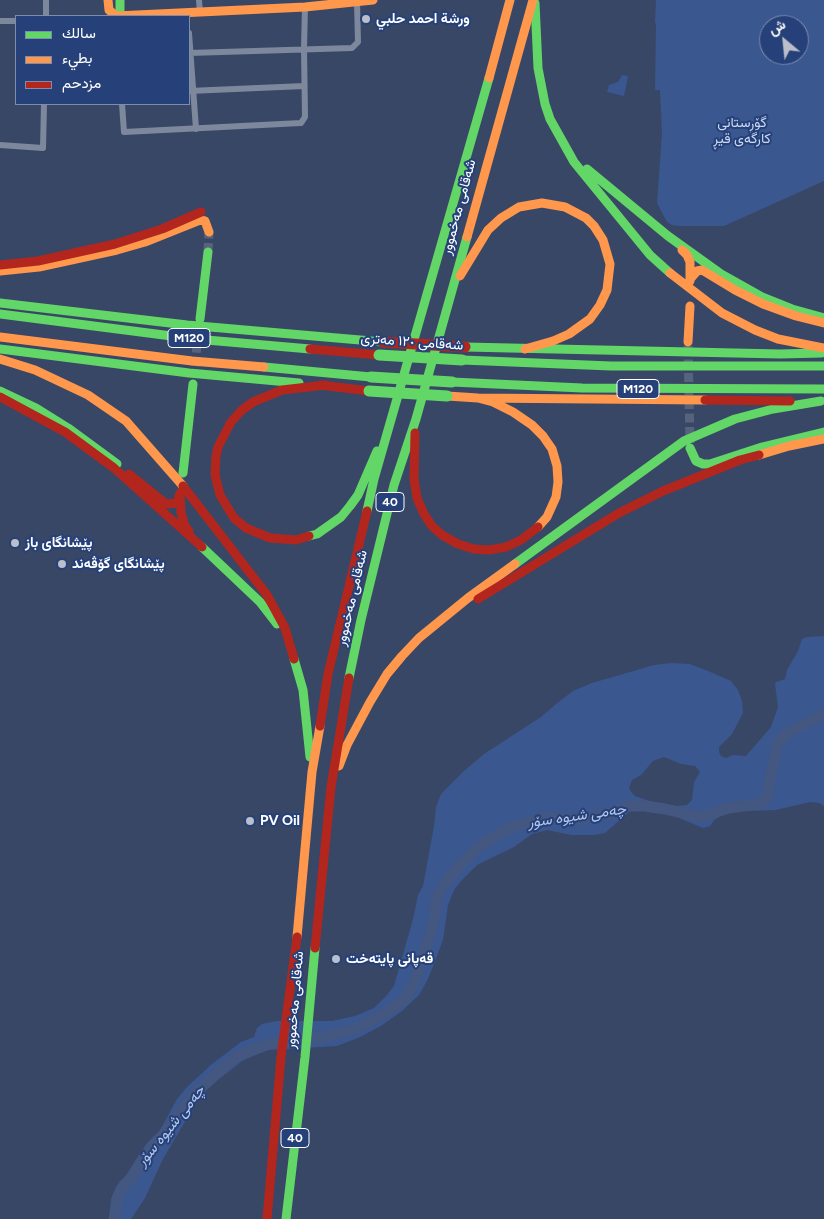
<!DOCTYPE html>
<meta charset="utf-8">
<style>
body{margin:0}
#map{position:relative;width:824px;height:1219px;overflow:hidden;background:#394766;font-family:Figtree,Vazirmatn,sans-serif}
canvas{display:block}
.legend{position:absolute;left:15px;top:15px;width:175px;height:90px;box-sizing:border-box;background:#264179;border:1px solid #7d8daf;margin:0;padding:6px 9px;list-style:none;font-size:15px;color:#fff}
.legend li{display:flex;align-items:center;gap:10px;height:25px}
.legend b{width:25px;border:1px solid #7d8daf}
.north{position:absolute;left:759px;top:15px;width:50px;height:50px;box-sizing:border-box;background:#264179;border:1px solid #7d8daf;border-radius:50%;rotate:332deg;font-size:14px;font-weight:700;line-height:20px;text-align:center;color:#fff}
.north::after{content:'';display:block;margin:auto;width:18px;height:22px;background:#babfc9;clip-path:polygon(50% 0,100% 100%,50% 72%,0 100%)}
</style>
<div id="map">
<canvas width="824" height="1219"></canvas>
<ul class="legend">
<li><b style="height:6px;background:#63d668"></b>سالك</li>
<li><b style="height:6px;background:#ff974d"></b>بطيء</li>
<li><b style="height:6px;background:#b3261e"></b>مزدحم</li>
</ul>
<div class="north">ش</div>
</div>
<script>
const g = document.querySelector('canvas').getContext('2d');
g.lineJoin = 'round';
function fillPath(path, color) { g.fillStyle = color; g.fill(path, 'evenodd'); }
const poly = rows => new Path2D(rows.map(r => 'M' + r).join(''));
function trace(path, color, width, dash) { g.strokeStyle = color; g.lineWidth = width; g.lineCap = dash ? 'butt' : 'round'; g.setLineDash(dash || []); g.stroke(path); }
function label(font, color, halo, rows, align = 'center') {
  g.font = font + ' Figtree,Vazirmatn,sans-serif'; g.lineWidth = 4; g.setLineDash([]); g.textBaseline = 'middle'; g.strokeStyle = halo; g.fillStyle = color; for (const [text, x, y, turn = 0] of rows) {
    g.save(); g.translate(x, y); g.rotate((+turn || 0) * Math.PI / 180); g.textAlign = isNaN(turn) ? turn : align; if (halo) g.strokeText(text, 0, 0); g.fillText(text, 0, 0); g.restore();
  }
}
fillPath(poly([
 [656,0,824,0,824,181,724,226,680,226,672,225,667,222,657,203,662,133,660,90,655,90,656,24,655,22],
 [769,25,799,25,799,55,769,55],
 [622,75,628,76,624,96,607,92,609,85,618,82],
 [824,636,824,806,819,803,810,802,776,810,728,812,714,820,710,826,703,828,672,815,637,809,630,811,605,833,594,835,571,835,547,830,532,834,514,847,477,865,462,880,454,890,448,905,443,940,428,979,419,995,402,1011,381,1026,360,1037,337,1046,267,1050,242,1061,209,1087,200,1096,163,1159,145,1198,131,1219,110,1219,111,1199,116,1187,124,1179,138,1156,158,1134,177,1099,187,1087,212,1064,241,1042,254,1037,257,1028,262,1024,277,1021,332,1021,355,1016,374,1008,386,996,394,986,413,919,418,895,423,886,434,826,436,807,441,794,464,771,484,754,541,717,556,704,573,691,592,683,654,665,671,663,690,664,708,671,731,681,738,690,742,701,743,713,732,734,719,747,719,752,721,756,726,758,733,755,746,756,771,727,778,707,775,684,776,682,785,679,787,670,798,651,802,639,807,637],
 [664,757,681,764,695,766,700,772,694,782,692,800,687,805,676,806,649,801,635,796,631,792,629,788,632,780,641,775,653,761]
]), '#3a5790');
trace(poly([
 [114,1219,118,1196,124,1185,132,1177,151,1147,163,1135,193,1095,233,1059,247,1052,269,1044,294,1040,326,1037,358,1028,384,1014,405,999,415,981,425,951,435,918,436,899,442,887,459,866,481,845,511,827,543,818,581,819,616,812,629,806,645,806,665,809,700,817,729,808,762,803,767,798,777,744,786,734,824,714]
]), '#445780', 11);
trace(poly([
 [208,252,209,232],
 [688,346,690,443],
 [195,366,198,334]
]), '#57637d', 9, [9, 4.5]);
trace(poly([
 [199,0,200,13],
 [46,16,46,0],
 [0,21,16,21],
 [189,33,196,129],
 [189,53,352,48,358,42,357,2],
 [189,91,304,86],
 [122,104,124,132,301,123,305,117,304,48,305,7],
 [0,145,43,148,44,104]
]), '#7d889d', 6);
trace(poly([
 [120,0,120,15],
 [535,3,538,68,545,104,550,119,574,162,650,255,670,273],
 [587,169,668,236,721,274,762,297,792,309,824,318],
 [0,303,187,325,383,342],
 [0,314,195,339,310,349],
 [200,319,208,252],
 [465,347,780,354,822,353],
 [0,349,189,373,299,383],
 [462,360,611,366,824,366],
 [264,367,371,377],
 [452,382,582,388,824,389],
 [0,391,36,408,68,428,117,464],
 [690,448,696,461,703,464,710,464,762,447,824,432],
 [183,473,193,384],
 [367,511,374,479,489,78],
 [309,536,317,534,341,517,350,506,358,495,377,451],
 [202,547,260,602,277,624],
 [515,564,684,441,735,419,773,409,821,401],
 [294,659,303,690,310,757],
 [349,678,361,620,394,485,416,419,467,237],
 [286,1219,305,1057,315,948]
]), '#63d668', 9);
trace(poly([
 [108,0,109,10,116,16,305,7,373,0],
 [489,78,510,0],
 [467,237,533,0],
 [682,250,687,255,690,262,690,281],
 [0,271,39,267,117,250,145,242,200,220,205,221,209,232],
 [670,273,722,313,755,330,778,339,824,348],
 [460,276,488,230,501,218,519,207,542,203,565,207,586,218,594,226,603,240,610,264,607,290,600,305,590,319,569,334,553,341,525,349],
 [691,278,697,271,702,270,735,290,763,304,796,316,824,323],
 [0,337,192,361,264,367],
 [688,342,690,306],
 [0,359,35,370,88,395,126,421,183,486],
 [447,396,478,398,705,400],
 [478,398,493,402,513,412,532,425,543,436,552,449,557,466,558,482,556,497,547,517,538,527],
 [759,455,789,446,824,439],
 [339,766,347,745,370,702,387,674,402,656,419,638,468,598,515,564],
 [297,937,312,772,320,726]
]), '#ff974d', 9);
trace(poly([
 [0,265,38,261,115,244,162,229,201,212],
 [310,349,379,355],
 [320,385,369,391],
 [0,397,65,432,114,468,202,547],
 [705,400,790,401],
 [415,433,414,479,417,498,424,514,432,526,442,535,458,544,474,549,489,550,506,547,521,540,538,527],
 [129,474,166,504,177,503,180,493],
 [183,486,267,595,285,628,294,659],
 [180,493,181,513,185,526,189,531],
 [309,536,296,540,270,538,246,528,234,518,220,495,215,475,216,456,218,447,231,422,242,410,253,402,282,390,326,385],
 [478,599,619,513,663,491,740,460,759,455],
 [320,726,328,674,367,511],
 [315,948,331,787,349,678],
 [267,1219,281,1057,297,937]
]), '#b3261e', 9);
trace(poly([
 [379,355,462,360],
 [371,377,452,382],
 [369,391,447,396]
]), '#63d668', 11);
trace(poly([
 [383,342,465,347]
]), '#b3261e', 11);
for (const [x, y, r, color] of [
 [366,19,5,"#babfc9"],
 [15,543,5,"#babfc9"],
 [62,564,5,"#babfc9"],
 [250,821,5,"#babfc9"],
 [336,959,5,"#babfc9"]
]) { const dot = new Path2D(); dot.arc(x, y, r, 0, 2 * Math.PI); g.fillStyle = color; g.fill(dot); trace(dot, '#264179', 2); }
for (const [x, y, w] of [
 [189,338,42],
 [638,389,42],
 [390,502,28],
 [295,1138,28]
]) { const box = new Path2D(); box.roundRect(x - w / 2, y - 9.5, w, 19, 4); g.fillStyle = '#264179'; g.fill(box); trace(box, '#fff', 1); }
label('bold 12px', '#fff', null, [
 ["M120",189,338],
 ["M120",638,389],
 ["40",390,502],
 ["40",295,1138]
]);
label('bold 14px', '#fff', '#264179', [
 ["ورشة احمد حلبي",376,19],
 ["پێشانگای باز",25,543],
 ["پێشانگای گۆڤەند",72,564],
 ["PV Oil",260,821],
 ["قەپانی پایتەخت",346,959]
], 'left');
label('14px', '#cbd9f3', '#264179', [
 ["گۆڕستانی",742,123],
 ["کارگەی قیڕ",742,139]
]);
label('14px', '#fff', '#264179', [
 ["شەقامی مەخموور",459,207,-75],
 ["شەقامی ١٢٠ مەتری",412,342,4],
 ["شەقامی مەخموور",352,598,-77],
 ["شەقامی مەخموور",295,1000,-85]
]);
label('italic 15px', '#b4c7eb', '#264179', [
 ["چەمی شیوە سۆر",577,816,-8],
 ["چەمی شیوە سۆر",171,1126,-51]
]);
</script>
